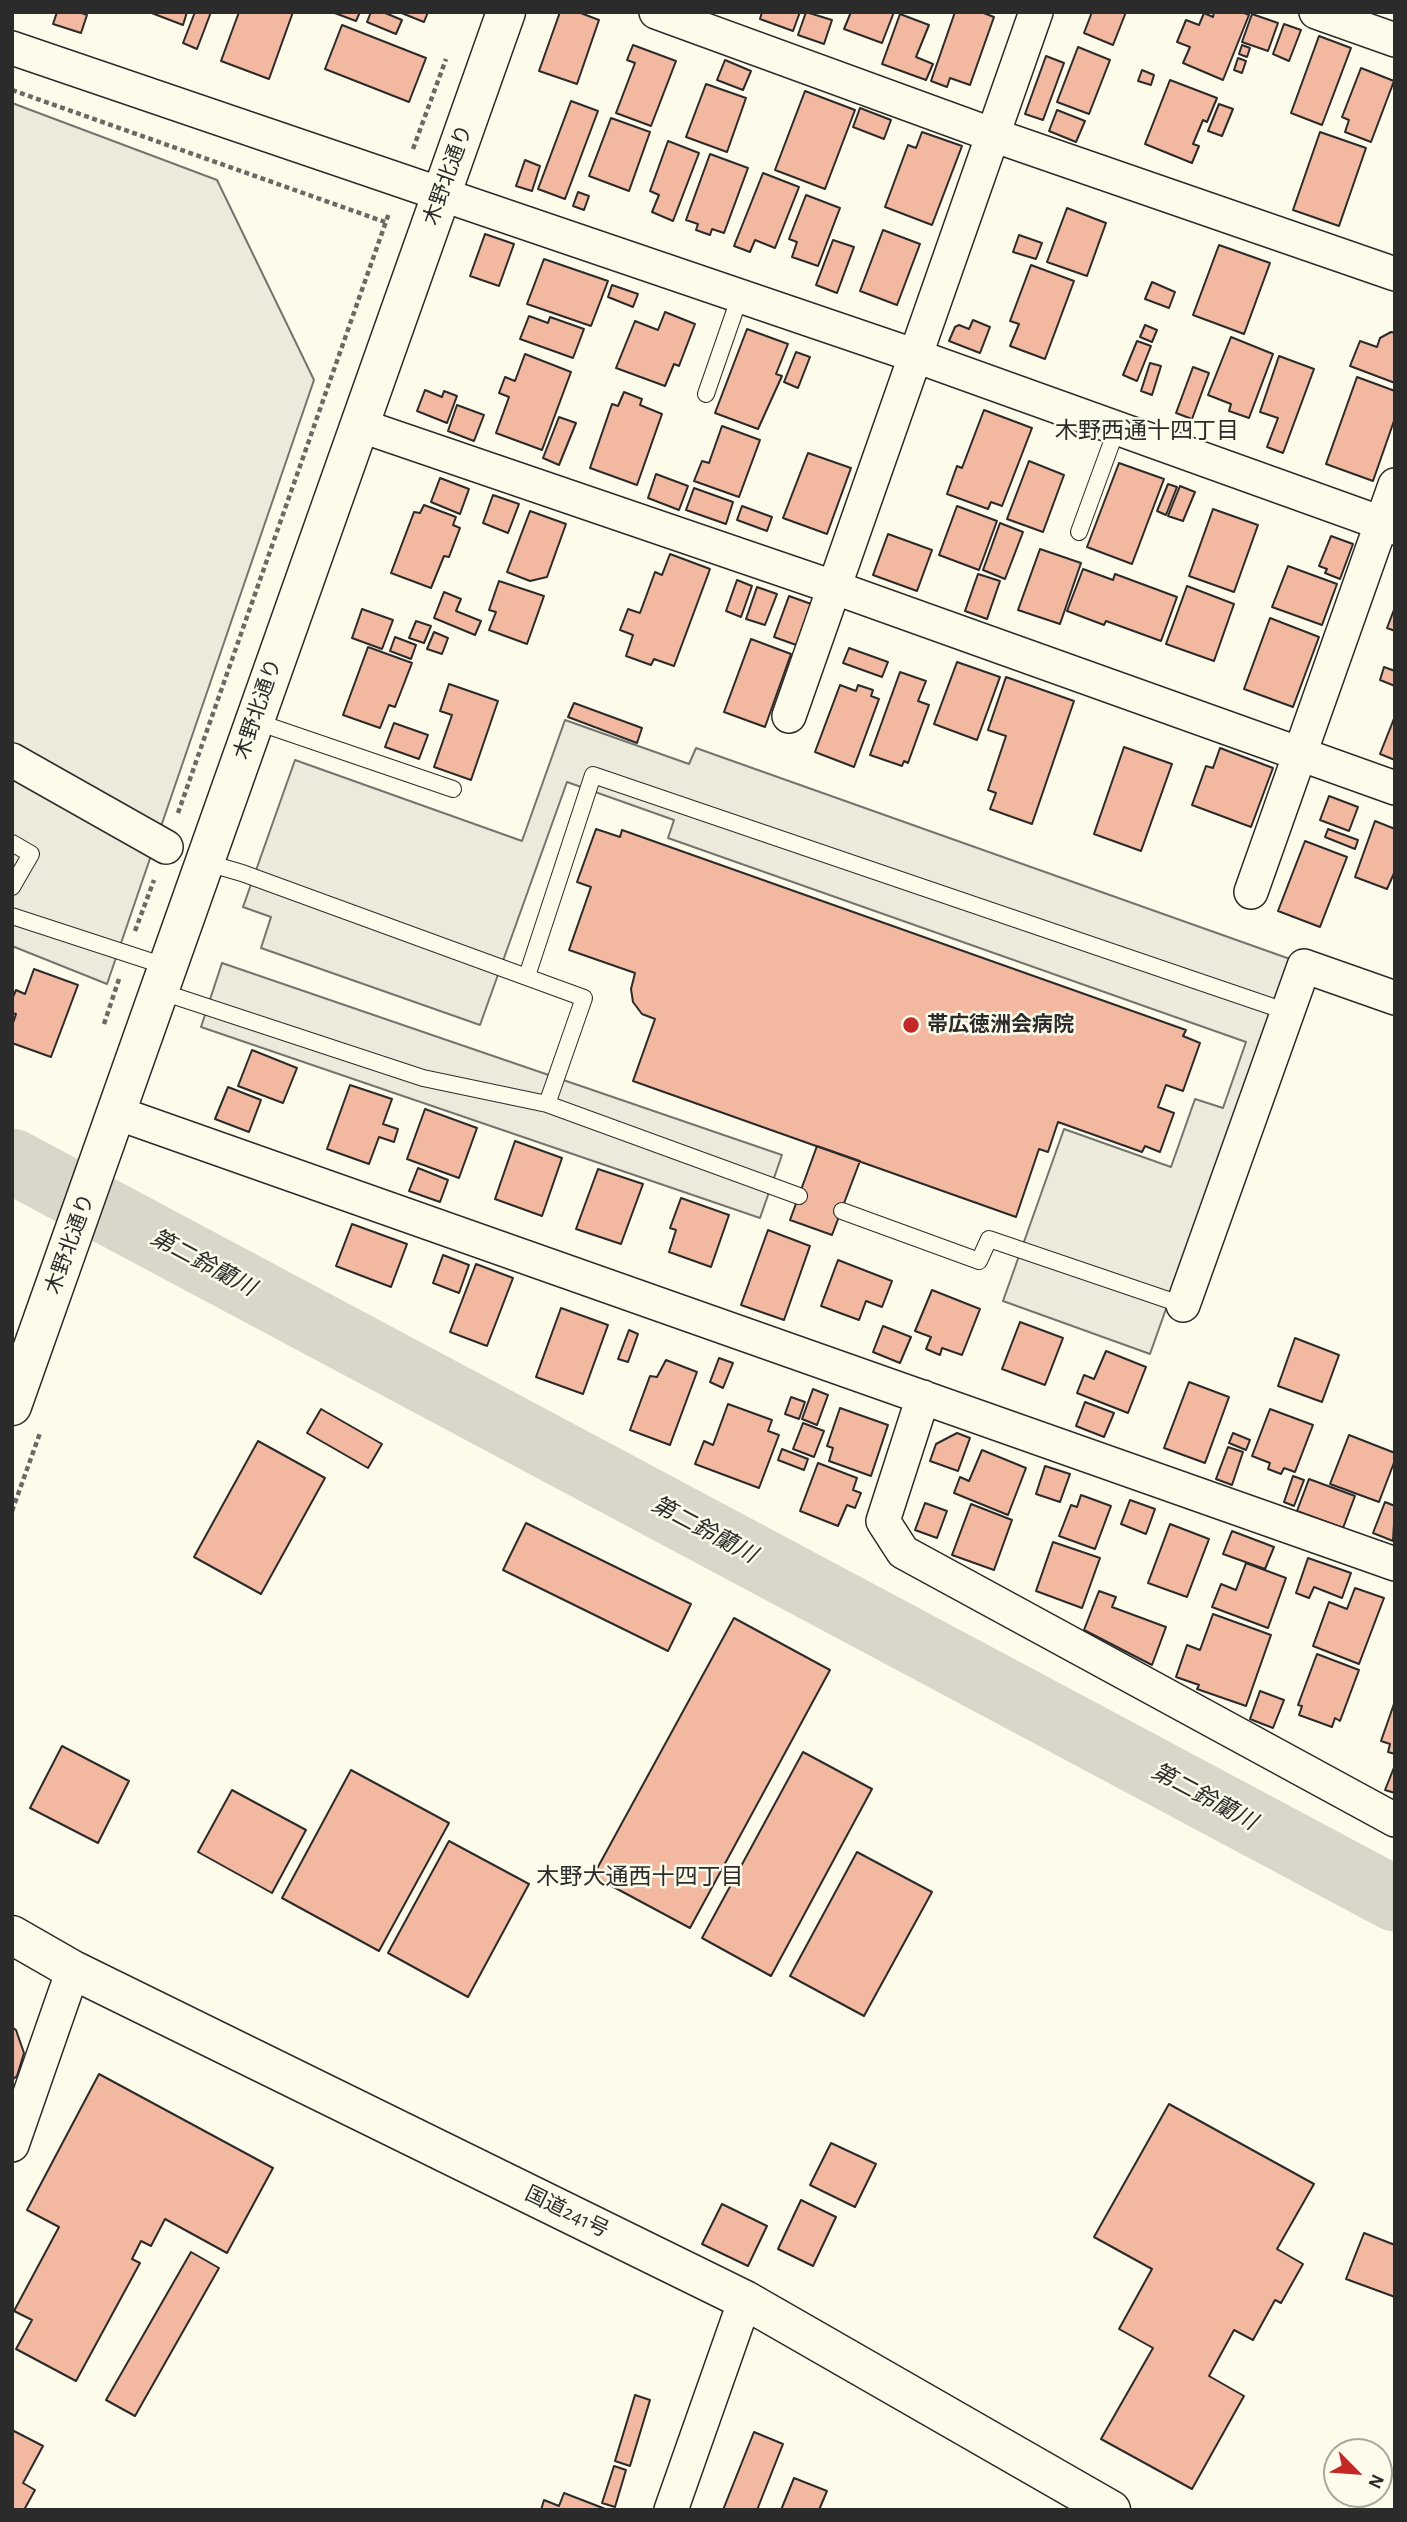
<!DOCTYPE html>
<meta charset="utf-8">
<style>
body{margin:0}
#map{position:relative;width:1407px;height:2522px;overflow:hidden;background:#fdfbea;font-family:"Alegreya Sans",sans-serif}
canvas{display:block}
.frame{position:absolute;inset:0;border:14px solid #2b2b2b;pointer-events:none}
.north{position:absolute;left:1323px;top:2438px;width:70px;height:70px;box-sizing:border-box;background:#fdfbea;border:2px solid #a9a89e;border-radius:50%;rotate:115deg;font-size:19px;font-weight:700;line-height:28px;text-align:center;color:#2b2b2b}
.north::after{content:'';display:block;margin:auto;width:24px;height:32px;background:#c62828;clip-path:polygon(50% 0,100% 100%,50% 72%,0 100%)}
</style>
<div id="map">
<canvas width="1407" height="2522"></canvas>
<div class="frame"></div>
<div class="north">N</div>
</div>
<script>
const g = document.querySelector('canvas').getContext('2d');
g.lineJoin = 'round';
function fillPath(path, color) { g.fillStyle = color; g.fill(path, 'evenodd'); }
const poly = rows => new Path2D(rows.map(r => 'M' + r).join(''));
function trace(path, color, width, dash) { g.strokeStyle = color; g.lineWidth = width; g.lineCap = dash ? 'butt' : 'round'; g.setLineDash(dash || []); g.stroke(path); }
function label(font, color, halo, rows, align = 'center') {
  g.font = font + ' "Alegreya Sans","Noto Sans JP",sans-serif'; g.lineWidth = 5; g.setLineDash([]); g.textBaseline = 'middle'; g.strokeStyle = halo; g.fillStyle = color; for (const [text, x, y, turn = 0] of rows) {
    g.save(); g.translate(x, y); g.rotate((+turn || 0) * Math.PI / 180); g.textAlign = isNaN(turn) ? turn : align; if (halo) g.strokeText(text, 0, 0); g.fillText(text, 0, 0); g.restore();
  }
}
const green = poly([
 [12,103,217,180,314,380,107,984,12,946,12,103]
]);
fillPath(green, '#ecebdb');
trace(green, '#74746e', 2);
const parking = poly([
 [565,720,689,764,696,748,1290,959,1150,1354,1003,1301,1064,1129,1171,1167,1195,1099,1223,1108,1246,1042,668,838,674,820,567,782,480,1025,261,948,271,917,243,907,295,760,522,841,565,720],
 [222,963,782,1155,760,1218,201,1027,222,963]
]);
fillPath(parking, '#eceadb');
trace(parking, '#74746e', 2);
trace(poly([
 [12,1161,1395,1899]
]), '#d8d7c9', 65);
const building = poly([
 [57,12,79,12,87,15,81,33,53,24,57,12],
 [149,12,187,12,183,25,149,12],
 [195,12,211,12,197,49,183,43,195,12],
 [239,12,293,12,269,79,221,61,239,12],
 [332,12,360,12,356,21,332,12],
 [371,12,383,12,402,20,396,34,367,22,371,12],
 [399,12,428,12,424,22,399,12],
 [560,12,578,12,599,20,577,84,539,71,560,12],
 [762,12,800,12,793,31,760,19,762,12],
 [806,12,832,20,824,44,798,35,806,12],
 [851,12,894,12,882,43,844,29,851,12],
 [955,12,981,12,994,17,970,85,950,78,947,87,931,81,955,12],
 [1092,12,1126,12,1113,45,1084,33,1092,12],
 [1214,12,1242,12,1249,15,1223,80,1183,63,1190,47,1177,42,1186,20,1199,25,1204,13,1213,17,1214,12],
 [900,14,929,25,916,57,933,64,926,80,882,64,900,14],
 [1252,14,1278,23,1268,51,1242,42,1252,14],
 [1284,24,1301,30,1289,61,1273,54,1284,24],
 [342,25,426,58,409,102,325,69,342,25],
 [1319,36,1351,48,1322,125,1291,113,1319,36],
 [633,45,676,61,651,126,616,113,635,63,627,60,633,45],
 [1242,45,1250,48,1247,57,1239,54,1242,45],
 [1078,47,1110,60,1089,114,1057,102,1078,47],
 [1046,56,1064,63,1043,120,1025,114,1046,56],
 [1238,58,1246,61,1242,73,1234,70,1238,58],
 [725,60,751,71,743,90,717,80,725,60],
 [1361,68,1394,81,1371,142,1345,132,1349,120,1342,117,1361,68],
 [1142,70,1154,75,1151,85,1138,81,1142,70],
 [1170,80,1217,98,1207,122,1203,120,1193,144,1199,146,1192,163,1145,144,1170,80],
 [706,84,746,98,727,152,686,137,706,84],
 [805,91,855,110,825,189,775,170,805,91],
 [571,101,598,111,565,199,538,189,571,101],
 [1219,104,1233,109,1222,136,1208,131,1219,104],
 [860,108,891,120,884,139,853,127,860,108],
 [1057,110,1085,121,1076,142,1049,131,1057,110],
 [611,118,650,132,629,191,589,176,611,118],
 [922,132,962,146,932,225,885,207,908,145,916,148,922,132],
 [1320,132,1366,148,1339,226,1293,210,1320,132],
 [668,141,699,153,673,221,652,212,659,195,650,191,668,141],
 [710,154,748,168,724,233,712,229,710,235,696,230,698,224,686,220,710,154],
 [525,160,540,166,532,191,516,186,525,160],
 [763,173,799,187,775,248,755,240,750,252,734,246,763,173],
 [578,192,589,196,584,210,573,206,578,192],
 [806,195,840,208,818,266,792,257,797,242,789,239,806,195],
 [1067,208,1106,223,1087,276,1047,262,1067,208],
 [883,230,920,244,897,305,860,291,883,230],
 [485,234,514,244,499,286,470,276,485,234],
 [1019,235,1042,243,1036,259,1013,252,1019,235],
 [833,240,854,247,837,293,816,285,833,240],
 [1219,245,1270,263,1244,334,1193,315,1219,245],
 [544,259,608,281,591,326,527,304,544,259],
 [1031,265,1074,281,1045,359,1010,346,1019,324,1010,321,1031,265],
 [1152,282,1175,292,1169,308,1145,299,1152,282],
 [612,285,638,294,633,307,608,297,612,285],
 [665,312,695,324,679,366,674,364,665,386,616,368,635,321,658,330,665,312],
 [529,316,548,323,550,317,584,329,573,358,520,339,529,316],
 [973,320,990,327,980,353,949,341,955,327,959,325,969,329,973,320],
 [1145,325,1157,330,1152,342,1140,337,1145,325],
 [747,329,788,344,776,374,782,376,758,429,715,413,747,329],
 [1391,332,1395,333,1395,383,1350,366,1360,341,1377,347,1380,338,1391,332],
 [1231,337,1273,354,1249,418,1229,411,1231,404,1208,395,1231,337],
 [1137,341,1151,346,1137,381,1123,375,1137,341],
 [796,352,810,357,798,388,784,382,796,352],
 [525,354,571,372,542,450,496,433,509,397,499,393,505,377,515,381,525,354],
 [1279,356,1314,369,1283,453,1267,447,1278,418,1260,412,1279,356],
 [1150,363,1161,366,1152,395,1141,391,1150,363],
 [1193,367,1209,373,1192,419,1176,413,1193,367],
 [1357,377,1395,391,1395,418,1373,481,1326,464,1357,377],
 [425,390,442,397,444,391,457,396,447,423,417,411,425,390],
 [624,392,642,399,640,405,662,414,637,485,590,468,612,404,618,406,624,392],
 [457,405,484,415,474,441,448,431,457,405],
 [984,410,1032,428,1002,506,991,502,988,509,947,494,957,466,962,468,984,410],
 [559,417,576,423,559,465,543,458,559,417],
 [722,426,760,440,739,497,694,481,702,461,709,463,722,426],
 [808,453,851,468,827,534,783,518,808,453],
 [1029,461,1064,475,1043,532,1007,519,1029,461],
 [1119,463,1164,479,1132,564,1087,547,1119,463],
 [656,474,688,486,679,510,648,498,656,474],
 [440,478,469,489,460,514,431,502,440,478],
 [1168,484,1177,487,1166,515,1157,511,1168,484],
 [1180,486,1195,492,1183,521,1168,516,1180,486],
 [694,488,733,502,726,524,686,510,694,488],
 [493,495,519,504,508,533,483,523,493,495],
 [424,505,456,517,453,525,460,528,449,557,444,556,431,588,391,573,414,512,420,513,424,505],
 [742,506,772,517,767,531,737,520,742,506],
 [957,506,997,521,979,570,939,555,957,506],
 [1213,509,1258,525,1234,592,1189,576,1213,509],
 [530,511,566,524,547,577,530,581,507,572,530,511],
 [1000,523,1023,532,1005,579,983,570,1000,523],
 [888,534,932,550,917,591,873,575,888,534],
 [1331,536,1353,544,1340,579,1325,573,1327,569,1319,566,1331,536],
 [1040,549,1081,563,1060,624,1018,610,1040,549],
 [670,554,710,569,674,666,654,659,651,665,626,656,633,635,620,630,628,609,640,613,655,572,662,575,670,554],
 [1288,566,1337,584,1322,625,1272,607,1288,566],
 [1083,569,1113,580,1115,574,1177,597,1161,641,1106,621,1104,625,1067,611,1083,569],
 [978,574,1000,581,987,619,965,611,978,574],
 [737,580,752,586,741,617,726,611,737,580],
 [499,581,544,596,527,644,489,630,496,612,489,610,499,581],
 [1187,586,1234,604,1214,661,1166,644,1187,586],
 [757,587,777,594,765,625,746,619,757,587],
 [444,592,461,599,456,611,481,621,475,635,434,618,444,592],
 [789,596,814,605,799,646,774,637,789,596],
 [1395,607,1395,631,1387,628,1395,607],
 [362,609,393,620,382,649,352,638,362,609],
 [1270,618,1319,637,1293,707,1244,689,1270,618],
 [416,621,431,626,424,643,409,638,416,621],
 [434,632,448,638,442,654,427,649,434,632],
 [395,637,416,645,411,659,390,651,395,637],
 [751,639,791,654,765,727,724,712,751,639],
 [368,647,412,663,395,707,389,705,380,728,343,715,368,647],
 [849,648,888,662,882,677,843,663,849,648],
 [957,662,1000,677,977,740,934,724,957,662],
 [1384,667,1395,671,1395,686,1380,680,1384,667],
 [900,672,926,681,918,701,929,705,908,763,904,761,902,766,870,755,900,672],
 [1006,677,1074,701,1032,824,990,809,996,793,988,790,1006,736,988,730,1006,677],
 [449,684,498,701,471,780,434,767,452,715,440,711,449,684],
 [840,685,856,691,858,685,873,690,871,696,879,699,854,767,815,752,840,685],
 [574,703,642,728,637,743,568,717,574,703],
 [1395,716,1395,760,1380,754,1395,716],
 [394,723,428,735,419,759,385,747,394,723],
 [1124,747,1172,764,1141,851,1094,834,1124,747],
 [1220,748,1273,768,1251,827,1192,805,1206,766,1213,768,1220,748],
 [1329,796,1358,807,1349,831,1320,820,1329,796],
 [1375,821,1395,829,1395,871,1387,889,1355,877,1375,821],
 [596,829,620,837,622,830,1186,1030,1183,1036,1200,1043,1183,1091,1166,1085,1158,1107,1174,1113,1160,1152,1145,1146,1142,1152,1058,1122,1048,1152,1039,1149,1016,1217,633,1081,655,1019,642,1014,633,1002,631,989,635,973,569,950,591,887,577,882,596,829],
 [1328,829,1358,840,1355,849,1325,837,1328,829],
 [1305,841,1347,857,1320,927,1278,911,1305,841],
 [34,969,78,985,51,1057,12,1043,12,1026,16,1014,12,1013,12,999,16,990,25,994,34,969],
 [252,1050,297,1068,283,1103,238,1086,252,1050],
 [350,1085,392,1099,383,1124,398,1129,394,1142,379,1137,369,1164,327,1149,350,1085],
 [228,1087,261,1100,249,1132,215,1119,228,1087],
 [425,1109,477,1128,459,1178,407,1159,425,1109],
 [515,1141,562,1158,542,1216,495,1199,515,1141],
 [817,1146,860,1161,832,1235,790,1220,817,1146],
 [418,1168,448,1180,440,1202,409,1191,418,1168],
 [598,1169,643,1184,621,1244,576,1229,598,1169],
 [681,1198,729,1215,711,1267,669,1252,676,1230,670,1228,681,1198],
 [352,1224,407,1244,391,1287,336,1266,352,1224],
 [768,1230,810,1246,784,1320,741,1305,768,1230],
 [443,1255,469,1265,459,1293,433,1283,443,1255],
 [838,1260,892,1281,882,1307,866,1301,859,1320,821,1306,838,1260],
 [476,1264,513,1278,487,1346,450,1332,476,1264],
 [932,1290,980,1309,962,1355,942,1348,940,1355,926,1349,931,1337,915,1331,932,1290],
 [561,1308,608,1325,583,1394,536,1377,561,1308],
 [1020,1322,1063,1338,1045,1385,1002,1369,1020,1322],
 [883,1326,911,1337,900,1363,873,1352,883,1326],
 [629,1330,638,1334,628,1362,618,1359,629,1330],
 [1295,1338,1339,1355,1322,1402,1278,1386,1295,1338],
 [1106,1351,1146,1367,1128,1413,1077,1393,1084,1375,1094,1379,1106,1351],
 [719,1358,733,1363,723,1388,710,1382,719,1358],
 [666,1360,697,1372,670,1445,630,1430,650,1376,657,1377,666,1360],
 [1189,1382,1229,1397,1205,1463,1164,1448,1189,1382],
 [813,1389,828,1395,817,1425,802,1419,813,1389],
 [791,1397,805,1402,799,1419,785,1414,791,1397],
 [1085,1402,1114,1413,1104,1437,1076,1426,1085,1402],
 [728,1404,772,1420,768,1431,779,1435,759,1488,695,1464,704,1441,713,1445,728,1404],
 [840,1408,888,1425,871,1476,829,1461,833,1448,827,1446,840,1408],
 [321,1409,382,1444,368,1468,307,1433,321,1409],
 [1270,1409,1313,1425,1295,1472,1284,1468,1281,1474,1268,1469,1270,1463,1252,1456,1270,1409],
 [803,1423,824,1431,814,1457,793,1449,803,1423],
 [957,1433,970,1438,958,1471,930,1461,936,1444,957,1433],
 [1233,1433,1250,1440,1246,1450,1229,1443,1233,1433],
 [1349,1435,1395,1453,1395,1460,1379,1502,1330,1484,1349,1435],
 [258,1441,325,1478,261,1594,194,1557,258,1441],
 [1228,1447,1243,1452,1232,1485,1216,1479,1228,1447],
 [782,1449,808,1459,804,1470,778,1460,782,1449],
 [982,1450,1026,1468,1008,1515,954,1493,960,1477,969,1481,982,1450],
 [818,1463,857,1478,853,1490,861,1493,855,1508,847,1505,838,1526,800,1511,818,1463],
 [1045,1466,1070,1474,1060,1502,1036,1494,1045,1466],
 [1293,1476,1304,1480,1294,1506,1284,1502,1293,1476],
 [1309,1479,1355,1496,1343,1528,1297,1511,1309,1479],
 [1081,1495,1111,1506,1095,1549,1059,1536,1071,1505,1077,1507,1081,1495],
 [1130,1500,1155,1509,1146,1534,1121,1524,1130,1500],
 [1385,1502,1395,1506,1393,1541,1373,1533,1385,1502],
 [925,1503,947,1511,937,1538,915,1530,925,1503],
 [971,1504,1012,1520,994,1570,952,1555,971,1504],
 [526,1523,691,1604,668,1651,503,1570,526,1523],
 [1170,1524,1209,1539,1187,1597,1148,1583,1170,1524],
 [1232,1531,1274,1547,1265,1569,1223,1554,1232,1531],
 [1053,1542,1100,1558,1082,1608,1036,1591,1053,1542],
 [1308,1558,1351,1573,1342,1598,1314,1587,1309,1598,1296,1593,1308,1558],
 [1246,1563,1286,1578,1268,1628,1212,1607,1221,1584,1236,1590,1246,1563],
 [1355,1588,1384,1598,1359,1664,1313,1646,1329,1602,1347,1609,1355,1588],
 [1099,1591,1116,1597,1112,1607,1166,1627,1152,1665,1084,1630,1099,1591],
 [1213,1614,1271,1635,1246,1706,1197,1689,1199,1685,1176,1677,1187,1645,1200,1650,1213,1614],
 [734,1618,830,1670,690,1928,593,1876,734,1618],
 [1317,1654,1359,1670,1340,1721,1335,1718,1332,1727,1299,1715,1302,1706,1298,1705,1317,1654],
 [1260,1691,1284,1700,1273,1728,1250,1719,1260,1691],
 [1395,1701,1395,1754,1388,1752,1390,1744,1381,1741,1395,1701],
 [62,1746,129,1781,98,1843,30,1808,62,1746],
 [803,1752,872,1789,771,1976,702,1938,803,1752],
 [1395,1765,1395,1793,1385,1790,1395,1765],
 [351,1770,449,1823,379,1951,282,1898,351,1770],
 [232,1790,306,1830,272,1893,198,1852,232,1790],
 [449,1841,529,1884,468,1997,388,1953,449,1841],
 [857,1852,932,1892,864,2016,790,1976,857,1852],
 [12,2027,16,2030,24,2053,17,2076,12,2080,12,2027],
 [99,2074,273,2168,227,2253,165,2219,151,2246,141,2241,132,2259,140,2263,76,2381,16,2349,32,2320,14,2311,59,2227,27,2210,99,2074],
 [1169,2104,1314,2184,1277,2249,1303,2264,1281,2303,1275,2300,1253,2340,1234,2330,1209,2376,1244,2396,1192,2489,1101,2439,1153,2348,1119,2329,1152,2269,1094,2237,1169,2104],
 [831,2143,876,2164,855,2207,810,2185,831,2143],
 [801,2200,836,2217,813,2266,778,2249,801,2200],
 [722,2204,767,2226,748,2266,702,2244,722,2204],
 [1364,2233,1395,2245,1395,2297,1346,2279,1364,2233],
 [191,2252,219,2268,135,2416,106,2400,191,2252],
 [635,2395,650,2400,630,2466,615,2461,635,2395],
 [12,2430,43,2446,23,2483,35,2490,24,2510,12,2510,12,2430],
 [754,2432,783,2444,757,2510,723,2510,754,2432],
 [614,2466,626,2470,615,2507,602,2503,614,2466],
 [794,2478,827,2491,819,2510,781,2510,794,2478],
 [564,2493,608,2510,541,2510,544,2500,559,2506,564,2493]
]);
fillPath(building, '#f2b8a0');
trace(building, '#2b2b2b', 2);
const lane = poly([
 [706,394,740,296],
 [1079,532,1117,428],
 [254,721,453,789],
 [12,843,31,854,12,887],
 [204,862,242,873,584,998,547,1104],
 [12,916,168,967],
 [527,976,593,775,1288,1012],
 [159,991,423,1078,547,1104,799,1196],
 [842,1211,979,1261,989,1239,1183,1305]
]);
const street = poly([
 [656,12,993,135,1395,274],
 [1316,12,1395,40],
 [12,48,916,356,1395,528],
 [359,425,833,587,1395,788],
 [789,716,1036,12],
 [12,760,166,847],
 [1251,892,1395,485],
 [117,1113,1395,1564],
 [1183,1305,1304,966,1395,998],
 [923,1397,883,1521,903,1552,1395,1820],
 [12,2145,73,1970],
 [671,2510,745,2300]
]);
const secondary = poly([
 [12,1406,506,12]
]);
const highway = poly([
 [12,1935,73,1970,745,2300,1111,2510]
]);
trace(lane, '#2b2b2b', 18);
trace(street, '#2b2b2b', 36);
trace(secondary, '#2b2b2b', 41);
trace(highway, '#2b2b2b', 41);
trace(poly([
 [12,90,385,222],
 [413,149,446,59],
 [178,813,389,213],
 [135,931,154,880],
 [104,1024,119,979],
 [12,1511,40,1433]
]), '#6a6964', 4.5, [5, 3.5]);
trace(lane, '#fdfbea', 16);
trace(street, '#fdfbea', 33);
trace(secondary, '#fdfbea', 38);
trace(highway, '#fdfbea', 38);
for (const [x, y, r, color] of [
 [911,1025,9,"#c62828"]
]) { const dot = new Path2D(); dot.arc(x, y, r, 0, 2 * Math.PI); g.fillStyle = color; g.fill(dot); trace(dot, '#fdfbea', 2.5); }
label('21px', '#2b2b2b', '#fdfbea', [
 ["木野北通り",448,175,-70],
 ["木野北通り",258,709,-71],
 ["木野北通り",70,1244,-70],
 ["国道241号",567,2212,26]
]);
label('bold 21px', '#2b2b2b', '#fdfbea', [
 ["帯広徳洲会病院",927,1025]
], 'left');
label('23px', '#2b2b2b', '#fdfbea', [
 ["木野西通十四丁目",1147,431],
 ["木野大通西十四丁目",640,1877]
]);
label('italic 23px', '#2b2b2b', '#fdfbea', [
 ["第二鈴蘭川",203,1263,28],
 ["第二鈴蘭川",704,1530,28],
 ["第二鈴蘭川",1204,1797,28]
]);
</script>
